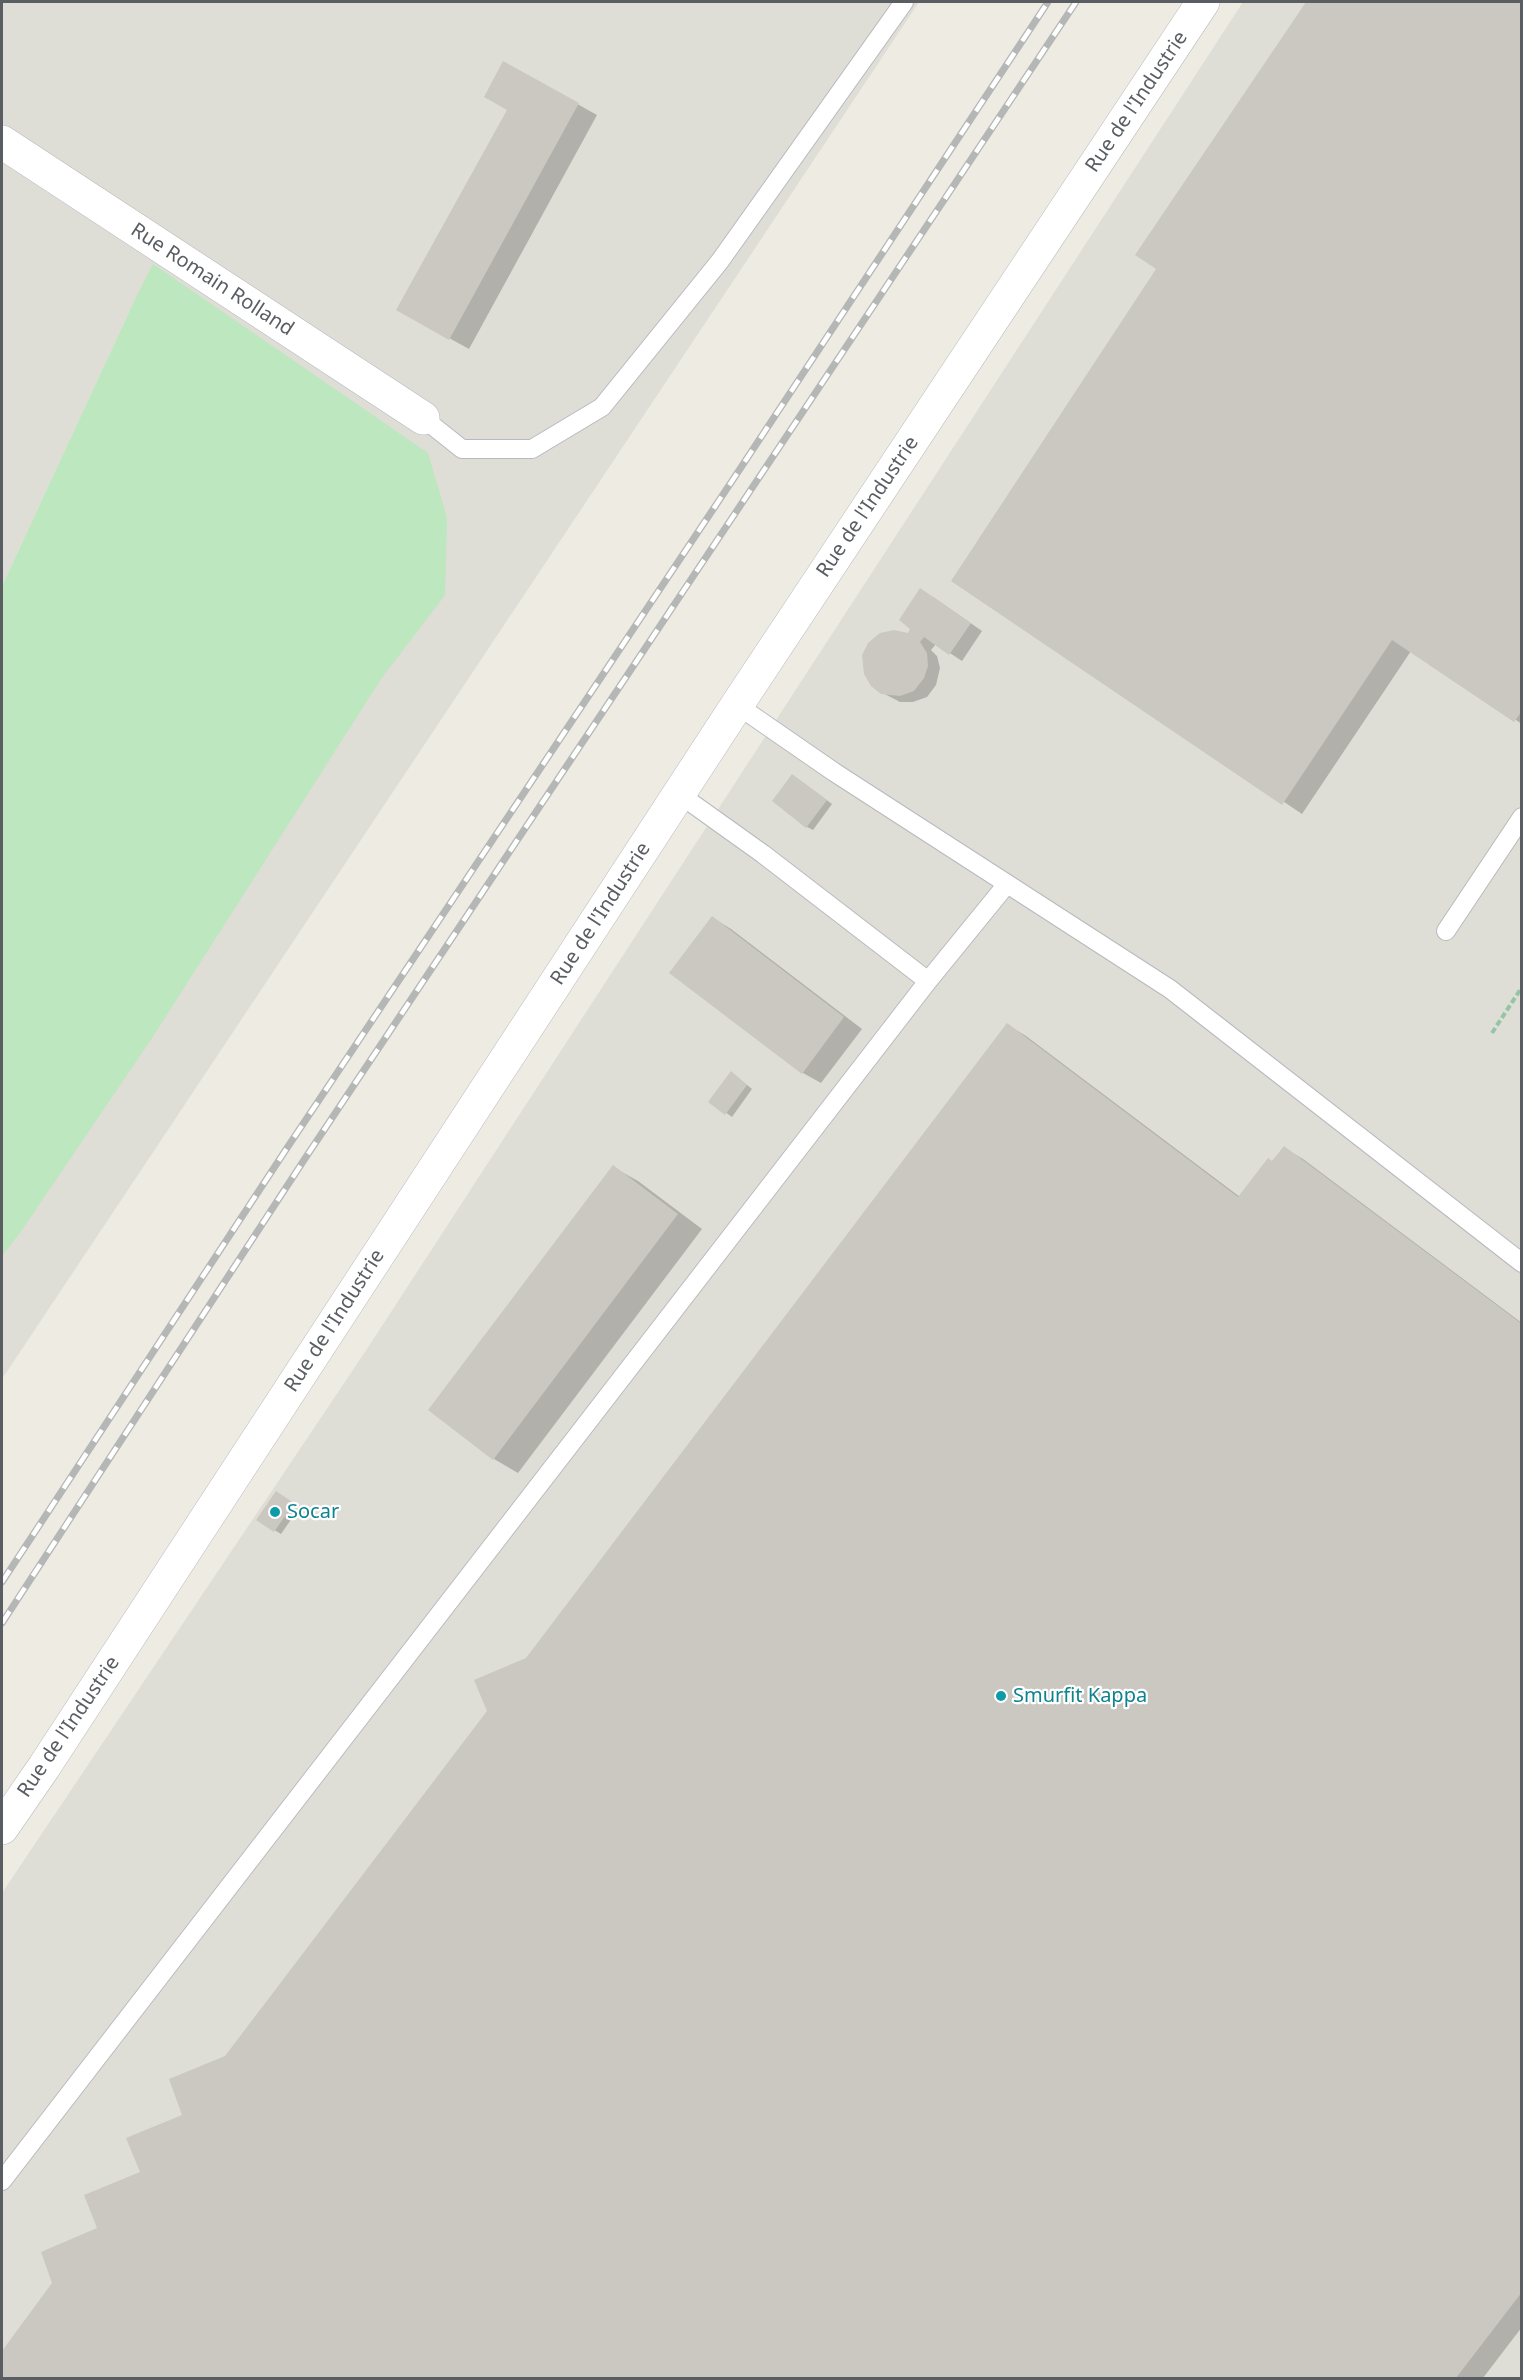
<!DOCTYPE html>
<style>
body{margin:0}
#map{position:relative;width:1523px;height:2380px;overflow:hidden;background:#eeece2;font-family:"Noto Sans",sans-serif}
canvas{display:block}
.frame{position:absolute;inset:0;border:3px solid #5a5e63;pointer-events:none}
</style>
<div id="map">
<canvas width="1523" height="2380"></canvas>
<div class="frame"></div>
</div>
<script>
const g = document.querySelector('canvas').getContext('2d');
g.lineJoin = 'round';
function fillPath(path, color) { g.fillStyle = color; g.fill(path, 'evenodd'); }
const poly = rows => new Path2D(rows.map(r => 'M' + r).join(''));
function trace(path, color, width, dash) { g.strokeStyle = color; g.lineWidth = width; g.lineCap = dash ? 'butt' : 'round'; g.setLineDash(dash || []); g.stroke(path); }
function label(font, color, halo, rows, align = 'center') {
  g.font = font + ' "Noto Sans",sans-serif'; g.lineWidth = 4.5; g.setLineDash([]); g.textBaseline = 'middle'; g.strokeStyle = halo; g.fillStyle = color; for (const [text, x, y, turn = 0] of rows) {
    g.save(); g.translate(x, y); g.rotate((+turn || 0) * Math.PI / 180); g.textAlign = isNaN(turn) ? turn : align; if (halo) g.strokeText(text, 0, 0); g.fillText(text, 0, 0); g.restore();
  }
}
fillPath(poly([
 [2,2,919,2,2,1379,2,1061,136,297,2,586],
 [1243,2,1521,2,1521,2378,2,2378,2,1893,365,1352]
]), '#deddd6');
fillPath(poly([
 [153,264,428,453,447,518,445,595,381,679,152,1038,22,1230,2,1256,2,586,136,297]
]), '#bde7be');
fillPath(poly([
 [1307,2,1522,2,1522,724,1411,651,1302,814,954,580,1158,269,1137,254],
 [504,63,597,115,469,349,398,310,509,110],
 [933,597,982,631,962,661,936,644,931,650,937,656,940,668,936,685,927,697,913,702,900,702,877,690],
 [798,779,832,804,813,830,807,827],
 [713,918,731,929,862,1029,821,1083,803,1073],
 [1008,1025,1026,1036,1240,1197,1273,1163,1284,1148,1303,1159,1522,1323,1522,2327,1483,2378,2,2378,2,2353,54,2283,99,2229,226,2057],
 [732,1073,752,1089,732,1117,710,1101],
 [613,1167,638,1181,702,1229,518,1473,494,1459],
 [282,1496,299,1508,281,1534,258,1520]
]), '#0003');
fillPath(poly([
 [1306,2,1522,2,1522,711,1514,722,1392,640,1282,805,951,581,1156,269,1135,255],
 [503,61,579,103,449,340,396,310,507,110,484,97],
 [920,588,971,623,949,655,924,637,920,642,927,653,928,666,924,678,914,691,900,696,881,694,871,686,864,674,862,655,868,643,880,633,894,630,908,633,910,629,899,620],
 [792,774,827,800,806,828,772,801],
 [712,916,844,1017,802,1074,669,973],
 [1007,1023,1238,1197,1268,1158,1272,1161,1284,1146,1522,1324,1522,2292,1456,2378,2,2378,2,2351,52,2283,41,2252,97,2228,84,2195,140,2172,126,2138,182,2115,169,2079,225,2056,487,1711,474,1680,526,1658],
 [731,1071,747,1085,725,1115,708,1102],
 [613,1165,678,1214,493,1460,428,1410],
 [276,1491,294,1503,274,1532,256,1520]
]), '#cbc8c1');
const service = poly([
 [423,418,462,449,532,449,602,407,720,261,904,2],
 [737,705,834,772,1170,989,1522,1263],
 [679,794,763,854,928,981],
 [1446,931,1522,817],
 [2,2181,928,981,1007,884]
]);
const minor = poly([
 [2,142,423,418],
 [2,1828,44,1767,737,705,1203,2]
]);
trace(service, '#b7babf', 20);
trace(minor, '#b7babf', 34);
trace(poly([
 [1492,1033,1522,987]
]), '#94c6a4', 4, [6, 3]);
trace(service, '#fff', 18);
trace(minor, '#fff', 33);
const rail = poly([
 [2,1582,287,1148,734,478,1048,2],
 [2,1623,304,1160,1076,2]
]);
trace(rail, '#b5b6b6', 7);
trace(rail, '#fff', 4.5, [14]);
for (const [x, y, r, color] of [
 [275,1512,6,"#0f9aa8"],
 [1001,1696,6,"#0f9aa8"]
]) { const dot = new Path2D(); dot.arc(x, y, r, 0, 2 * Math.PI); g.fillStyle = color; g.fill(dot); trace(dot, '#fff', 2); }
label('20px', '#5a5e63', '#fff', [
 ["Rue de l'Industrie",1137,102,-56],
 ["Rue Romain Rolland",212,280,33],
 ["Rue de l'Industrie",868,507,-56],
 ["Rue de l'Industrie",601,914,-57],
 ["Rue de l'Industrie",335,1321,-57],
 ["Rue de l'Industrie",69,1727,-56]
]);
label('20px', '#0d838f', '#fff', [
 ["Socar",287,1512],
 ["Smurfit Kappa",1013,1696]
], 'left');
</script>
